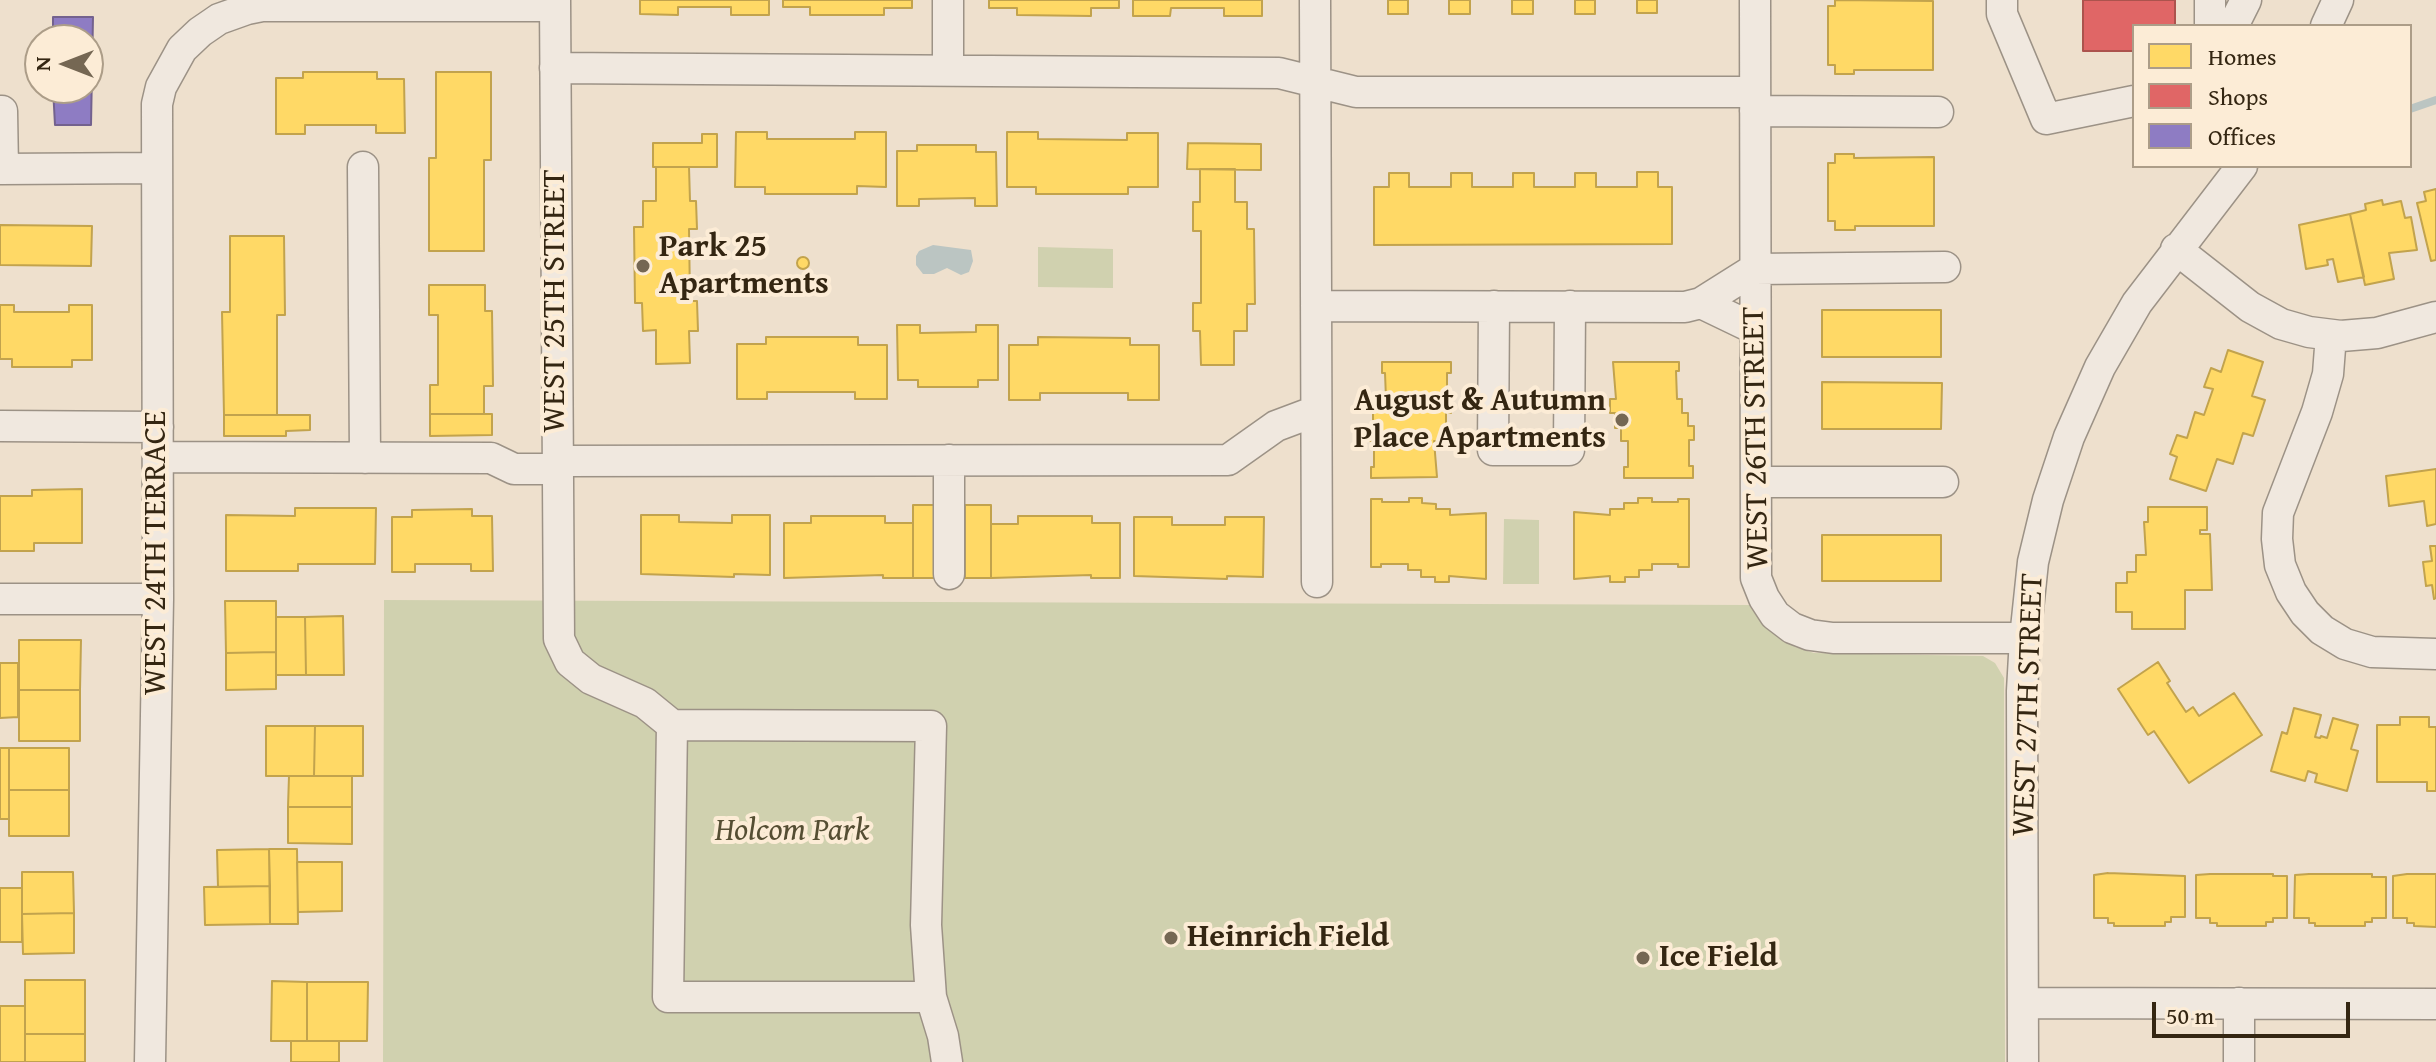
<!DOCTYPE html>
<style>
body{margin:0}
#map{position:relative;width:2436px;height:1062px;overflow:hidden;background:#eee0cd;font-family:"Gentium Book Plus",serif}
canvas{display:block}
.legend{position:absolute;left:2132px;top:24px;width:280px;height:144px;box-sizing:border-box;background:#fcecd6;border:2px solid #ac9d88;margin:0;padding:10px 14px;list-style:none;font-size:24px;color:#342612}
.legend li{display:flex;align-items:center;gap:16px;height:40px}
.legend b{width:40px;border:2px solid #ac9d88}
.north{position:absolute;left:24px;top:24px;width:80px;height:80px;box-sizing:border-box;background:#fcecd6;border:2px solid #ac9d88;border-radius:50%;rotate:270deg;font-size:22px;font-weight:700;line-height:32px;text-align:center;color:#342612}
.north::after{content:'';display:block;margin:auto;width:28px;height:36px;background:#756753;clip-path:polygon(50% 0,100% 100%,50% 72%,0 100%)}
.scale{position:absolute;left:2152px;top:1002px;width:198px;height:36px;box-sizing:border-box;border:4px solid #342612;border-top:0;padding-left:10px;font-size:24px;line-height:28px;white-space:nowrap;color:#342612;-webkit-text-stroke:6px #fcecd6;paint-order:stroke}
</style>
<div id="map">
<canvas width="2436" height="1062"></canvas>
<ul class="legend">
<li><b style="height:22px;background:#ffd966"></b>Homes</li>
<li><b style="height:22px;background:#e06666"></b>Shops</li>
<li><b style="height:22px;background:#8e7cc3"></b>Offices</li>
</ul>
<div class="north">N</div>
<div class="scale">50 m</div>
</div>
<script>
const g = document.querySelector('canvas').getContext('2d');
g.lineJoin = 'round';
function fillPath(path, color) { g.fillStyle = color; g.fill(path, 'evenodd'); }
const poly = rows => new Path2D(rows.map(r => 'M' + r).join(''));
function trace(path, color, width, dash) { g.strokeStyle = color; g.lineWidth = width; g.lineCap = dash ? 'butt' : 'round'; g.setLineDash(dash || []); g.stroke(path); }
function label(font, color, halo, rows, align = 'center') {
  g.font = font + ' "Gentium Book Plus",serif'; g.lineWidth = 8; g.setLineDash([]); g.textBaseline = 'middle'; g.strokeStyle = halo; g.fillStyle = color; for (const [text, x, y, turn = 0] of rows) {
    g.save(); g.translate(x, y); g.rotate((+turn || 0) * Math.PI / 180); g.textAlign = isNaN(turn) ? turn : align; if (halo) g.strokeText(text, 0, 0); g.fillText(text, 0, 0); g.restore();
  }
}
fillPath(poly([
 [1038,247,1113,249,1113,288,1038,287],
 [1504,519,1539,520,1539,584,1503,584],
 [384,600,1749,605,1765,626,1778,637,1795,647,1814,653,1983,656,1995,663,2004,678,2005,1062,383,1062]
]), '#d0d1af');
fillPath(poly([
 [933,245,971,250,973,261,969,272,961,275,947,268,934,274,923,274,916,265,916,256,919,251]
]), '#bbc5c2');
const homes = poly([
 [640,0,769,0,769,15,731,15,731,7,678,7,678,15,640,14,640,0],
 [783,0,912,0,912,8,884,8,884,15,810,15,810,7,783,7,783,0],
 [989,0,1119,0,1119,8,1091,8,1091,16,1017,15,1017,8,989,8,989,0],
 [1133,0,1262,0,1262,16,1224,16,1224,8,1171,8,1170,16,1133,16,1133,0],
 [1388,0,1408,0,1408,14,1388,14,1388,0],
 [1449,0,1470,0,1470,14,1449,14,1449,0],
 [1512,0,1533,0,1533,14,1512,14,1512,0],
 [1575,0,1595,0,1595,14,1575,14,1575,0],
 [1637,0,1657,0,1657,13,1637,13,1637,0],
 [1835,0,1933,1,1933,70,1854,70,1854,74,1835,74,1835,65,1828,65,1828,6,1835,6,1835,0],
 [303,72,377,72,377,79,404,79,405,133,376,133,376,125,305,125,305,134,276,134,276,78,303,78,303,72],
 [436,72,491,72,491,160,484,160,484,251,429,251,429,158,436,158,436,72],
 [736,132,767,132,767,139,855,139,855,132,886,132,886,187,857,186,857,194,765,194,765,187,735,187,736,132],
 [1007,132,1038,132,1038,139,1127,140,1127,133,1158,133,1158,187,1128,187,1128,194,1036,194,1036,187,1007,187,1007,132],
 [702,134,717,134,717,167,653,167,653,143,702,143,702,134],
 [1188,143,1261,144,1261,170,1187,169,1188,143],
 [917,145,976,145,976,152,996,152,997,206,975,206,975,198,919,199,919,206,897,206,897,151,917,151,917,145],
 [1835,154,1854,154,1854,158,1934,157,1934,226,1855,226,1855,230,1835,230,1835,221,1828,221,1828,163,1835,163,1835,154],
 [656,167,689,167,690,201,696,201,697,229,689,229,690,301,697,301,698,331,689,331,690,363,656,364,656,330,643,331,642,303,635,303,634,227,643,227,643,201,656,201,656,167],
 [1200,169,1235,169,1235,202,1247,202,1247,229,1254,229,1255,304,1247,304,1247,331,1234,331,1234,365,1201,365,1200,331,1193,331,1193,303,1201,303,1201,231,1193,231,1193,202,1200,202,1200,169],
 [1637,172,1658,172,1658,187,1672,187,1672,244,1374,245,1374,187,1389,187,1389,173,1409,173,1409,187,1451,187,1451,173,1472,173,1472,187,1513,187,1513,173,1534,173,1534,187,1575,187,1575,173,1596,173,1596,187,1637,187,1637,172],
 [2436,189,2436,260,2431,261,2417,203,2426,201,2424,192,2436,189],
 [2382,200,2383,205,2401,201,2405,218,2411,217,2417,250,2389,253,2394,279,2365,285,2350,214,2366,210,2365,204,2382,200],
 [2350,214,2364,277,2338,282,2333,259,2327,260,2328,265,2306,269,2299,225,2350,214],
 [0,225,92,226,91,266,0,265,0,225],
 [230,236,284,236,285,315,277,315,277,415,224,415,222,312,230,312,230,236],
 '797 263a6 6 0 1 1 12 0a6 6 0 1 1-12 0Z',
 [429,285,485,285,485,311,492,311,493,386,484,386,484,414,430,414,430,385,438,385,438,315,429,315,429,285],
 [0,305,14,305,14,312,69,312,69,305,92,305,92,360,72,360,72,367,12,367,12,359,0,359,0,305],
 [1822,310,1941,310,1941,357,1822,357,1822,310],
 [897,325,920,325,920,333,976,332,976,325,998,325,998,380,978,380,978,387,918,387,918,380,898,380,897,325],
 [766,337,858,337,858,345,887,345,887,399,855,399,855,392,767,392,767,399,737,399,737,344,766,344,766,337],
 [1038,337,1130,338,1130,345,1159,345,1159,400,1128,400,1128,393,1040,393,1040,400,1009,400,1009,345,1038,345,1038,337],
 [2228,350,2263,362,2252,396,2265,400,2253,436,2243,433,2233,464,2217,459,2206,491,2170,479,2177,457,2170,454,2177,435,2187,438,2195,412,2204,415,2213,389,2204,387,2211,368,2221,372,2228,350],
 [1382,362,1451,362,1451,373,1447,373,1447,399,1451,399,1451,413,1446,413,1446,427,1441,427,1441,441,1434,441,1437,477,1371,478,1371,467,1374,467,1374,441,1368,441,1368,426,1373,426,1373,412,1379,412,1379,399,1386,399,1385,373,1382,373,1382,362],
 [1613,362,1679,362,1679,371,1676,371,1677,399,1682,399,1682,413,1688,413,1688,426,1694,426,1694,440,1689,440,1689,466,1693,466,1693,478,1624,478,1624,467,1628,467,1628,441,1621,441,1621,428,1615,428,1615,413,1610,413,1610,399,1616,399,1613,362],
 [1822,382,1942,383,1941,429,1822,429,1822,382],
 [430,414,492,414,492,435,430,436,430,414],
 [224,415,310,415,310,430,286,431,286,436,224,436,224,415],
 [2436,469,2436,524,2427,526,2424,501,2389,506,2386,476,2436,469],
 [82,489,82,543,34,543,34,551,0,551,0,496,32,496,32,490,82,489],
 [1409,498,1422,498,1422,503,1436,504,1436,509,1450,509,1450,515,1486,513,1486,579,1449,576,1449,582,1435,582,1435,577,1421,577,1421,570,1408,570,1408,564,1381,564,1381,567,1371,567,1371,499,1382,499,1382,502,1409,502,1409,498],
 [1638,498,1652,498,1652,502,1678,502,1678,499,1689,499,1689,567,1678,567,1678,564,1652,564,1652,570,1639,570,1639,577,1625,577,1625,582,1610,582,1610,576,1574,579,1574,512,1610,515,1610,509,1624,509,1624,503,1638,503,1638,498],
 [913,505,936,505,936,578,913,578,913,505],
 [965,505,991,505,991,578,965,578,965,505],
 [2148,507,2207,507,2207,530,2200,530,2200,534,2210,534,2212,590,2185,590,2185,629,2132,629,2132,612,2116,612,2116,583,2127,583,2127,572,2136,572,2136,555,2146,555,2144,522,2148,522,2148,507],
 [295,508,376,508,375,564,298,564,298,571,226,571,226,515,295,516,295,508],
 [472,509,472,516,492,516,493,571,471,571,471,564,415,564,415,572,392,572,392,517,412,517,412,510,472,509],
 [641,515,679,515,679,522,732,523,732,515,770,515,770,575,734,574,734,577,641,574,641,515],
 [811,516,885,516,885,523,913,523,913,578,883,578,883,575,784,578,784,523,811,523,811,516],
 [1018,516,1092,516,1092,523,1120,523,1120,578,1091,578,1091,575,991,578,991,524,1018,524,1018,516],
 [1134,517,1172,517,1172,525,1225,525,1225,517,1264,517,1263,577,1227,576,1227,579,1134,576,1134,517],
 [1822,535,1941,535,1941,581,1822,581,1822,535],
 [2430,546,2436,546,2436,598,2434,599,2432,585,2426,586,2423,562,2432,561,2430,546],
 [225,601,276,601,276,652,226,653,225,601],
 [343,616,344,675,306,675,305,617,343,616],
 [276,617,305,617,306,675,276,675,276,617],
 [19,640,81,640,80,690,19,690,19,640],
 [276,652,276,689,226,690,226,653,276,652],
 [2158,662,2170,681,2167,683,2186,712,2193,707,2199,716,2234,693,2262,735,2189,783,2154,731,2148,735,2118,689,2158,662],
 [0,663,18,663,18,717,0,718,0,663],
 [19,690,80,690,80,741,19,741,19,690],
 [2294,708,2321,715,2315,737,2320,738,2321,736,2327,738,2333,718,2358,725,2351,749,2358,751,2347,791,2315,782,2317,774,2308,771,2305,781,2271,771,2282,732,2287,734,2294,708],
 [2400,717,2429,717,2429,727,2436,727,2436,791,2427,791,2427,782,2377,782,2377,725,2400,725,2400,717],
 [266,726,315,726,314,776,266,776,266,726],
 [315,726,363,726,363,776,314,776,315,726],
 [0,748,9,748,9,819,0,819,0,748],
 [9,748,69,748,69,790,9,790,9,748],
 [289,776,352,776,352,807,288,807,289,776],
 [9,790,69,790,69,836,9,836,9,790],
 [288,807,352,807,352,844,288,843,288,807],
 [269,849,270,886,218,887,217,850,269,849],
 [269,849,297,849,298,924,270,924,269,849],
 [297,862,342,862,342,911,298,912,297,862],
 [22,872,73,872,74,913,22,914,22,872],
 [2108,873,2185,876,2185,917,2171,917,2171,922,2165,922,2165,926,2114,926,2114,923,2108,923,2108,918,2094,918,2094,875,2108,873],
 [2210,874,2273,874,2273,876,2287,876,2287,918,2273,918,2273,922,2266,922,2266,926,2217,926,2217,923,2210,923,2210,918,2196,918,2196,875,2210,874],
 [2309,874,2372,874,2372,877,2386,877,2386,918,2372,918,2372,922,2365,922,2365,926,2315,926,2315,923,2309,923,2309,918,2294,918,2295,875,2309,874],
 [2407,874,2436,874,2436,927,2414,926,2414,923,2407,923,2407,918,2393,918,2393,876,2407,874],
 [270,886,270,924,205,925,204,887,270,886],
 [0,888,22,888,22,942,0,942,0,888],
 [74,913,74,953,23,954,22,914,74,913],
 [25,980,85,980,85,1034,25,1034,25,980],
 [272,981,307,982,307,1041,271,1041,272,981],
 [307,982,368,982,367,1041,307,1041,307,982],
 [0,1006,25,1006,25,1062,0,1062,0,1006],
 [25,1034,85,1034,85,1062,25,1062,25,1034],
 [291,1041,339,1041,339,1062,291,1062,291,1041]
]);
fillPath(homes, '#ffd966');
trace(homes, '#c2a34d', 2);
const shops = poly([
 [2083,0,2175,0,2175,26,2134,26,2134,51,2083,51,2083,0]
]);
fillPath(shops, '#e06666');
trace(shops, '#ac534d', 2);
const offices = poly([
 [53,17,93,17,91,125,55,125,53,88,88,88,88,40,53,40,53,17]
]);
fillPath(offices, '#8e7cc3');
trace(offices, '#73628e', 2);
trace(poly([
 [2410,109,2436,100]
]), '#bbc5c2', 8);
const minor = poly([
 [555,0,559,639,570,662,591,679,645,703,672,725,668,997,931,997],
 [948,0,948,70],
 [1315,0,1317,582],
 [1755,0,1756,562,1756,578,1764,598,1775,615,1792,628,1810,635,1833,638,2025,638],
 [2002,0,2002,14,2046,119,2134,101],
 [2210,0,2210,26],
 [2233,26,2246,0],
 [2326,26,2338,0],
 [555,68,1279,73,1356,92,1755,92],
 [0,111,2,111,3,169],
 [1755,111,1938,112],
 [363,167,365,458],
 [0,169,157,168],
 [2176,249,2250,307,2281,324,2309,332,2341,336,2377,333,2436,317],
 [1701,303,1755,329],
 [1316,306,1685,307,1701,303,1755,269,1945,267],
 [1494,306,1493,450,1569,450,1570,306],
 [2331,335,2328,374,2317,412,2278,513,2277,539,2280,565,2291,592,2305,613,2322,630,2345,644,2372,652,2436,654],
 [0,426,158,427],
 [158,457,491,458,514,469,557,469],
 [949,460,949,574],
 [557,461,1228,460,1276,426,1316,411],
 [1756,482,1943,482],
 [0,599,158,599],
 [672,725,931,726,926,925,931,997,943,1036,947,1062],
 [2023,1003,2436,1004],
 [2239,1003,2239,1062],
 [150,1062,158,599,157,104,161,87,182,49,200,32,219,19,247,9,262,6,555,6],
 [2023,1062,2022,691,2025,638,2033,562,2048,500,2069,437,2100,367,2137,303,2242,166]
]);
trace(minor, '#9c9286', 33);
trace(minor, '#f0e8df', 30);
for (const [x, y, r, color] of [
 [643,266,8,"#756753"],
 [1622,420,8,"#756753"],
 [1171,938,8,"#756753"],
 [1643,958,8,"#756753"]
]) { const dot = new Path2D(); dot.arc(x, y, r, 0, 2 * Math.PI); g.fillStyle = color; g.fill(dot); trace(dot, '#fcecd6', 3); }
label('bold 32px', '#342612', '#fcecd6', [
 ["Park 25",659,248],
 ["Apartments",659,285],
 ["August & Autumn",1606,402,"right"],
 ["Place Apartments",1606,439,"right"],
 ["Heinrich Field",1187,938],
 ["Ice Field",1659,958]
], 'left');
label('32px', '#342612', '#fcecd6', [
 ["WEST 25TH STREET",556,301,-90],
 ["WEST 26TH STREET",1757,438,-91],
 ["WEST 24TH TERRACE",157,553,-90],
 ["WEST 27TH STREET",2029,705,-88]
]);
label('italic 32px', '#554e33', '#fcecd6', [
 ["Holcom Park",792,832]
]);
</script>
